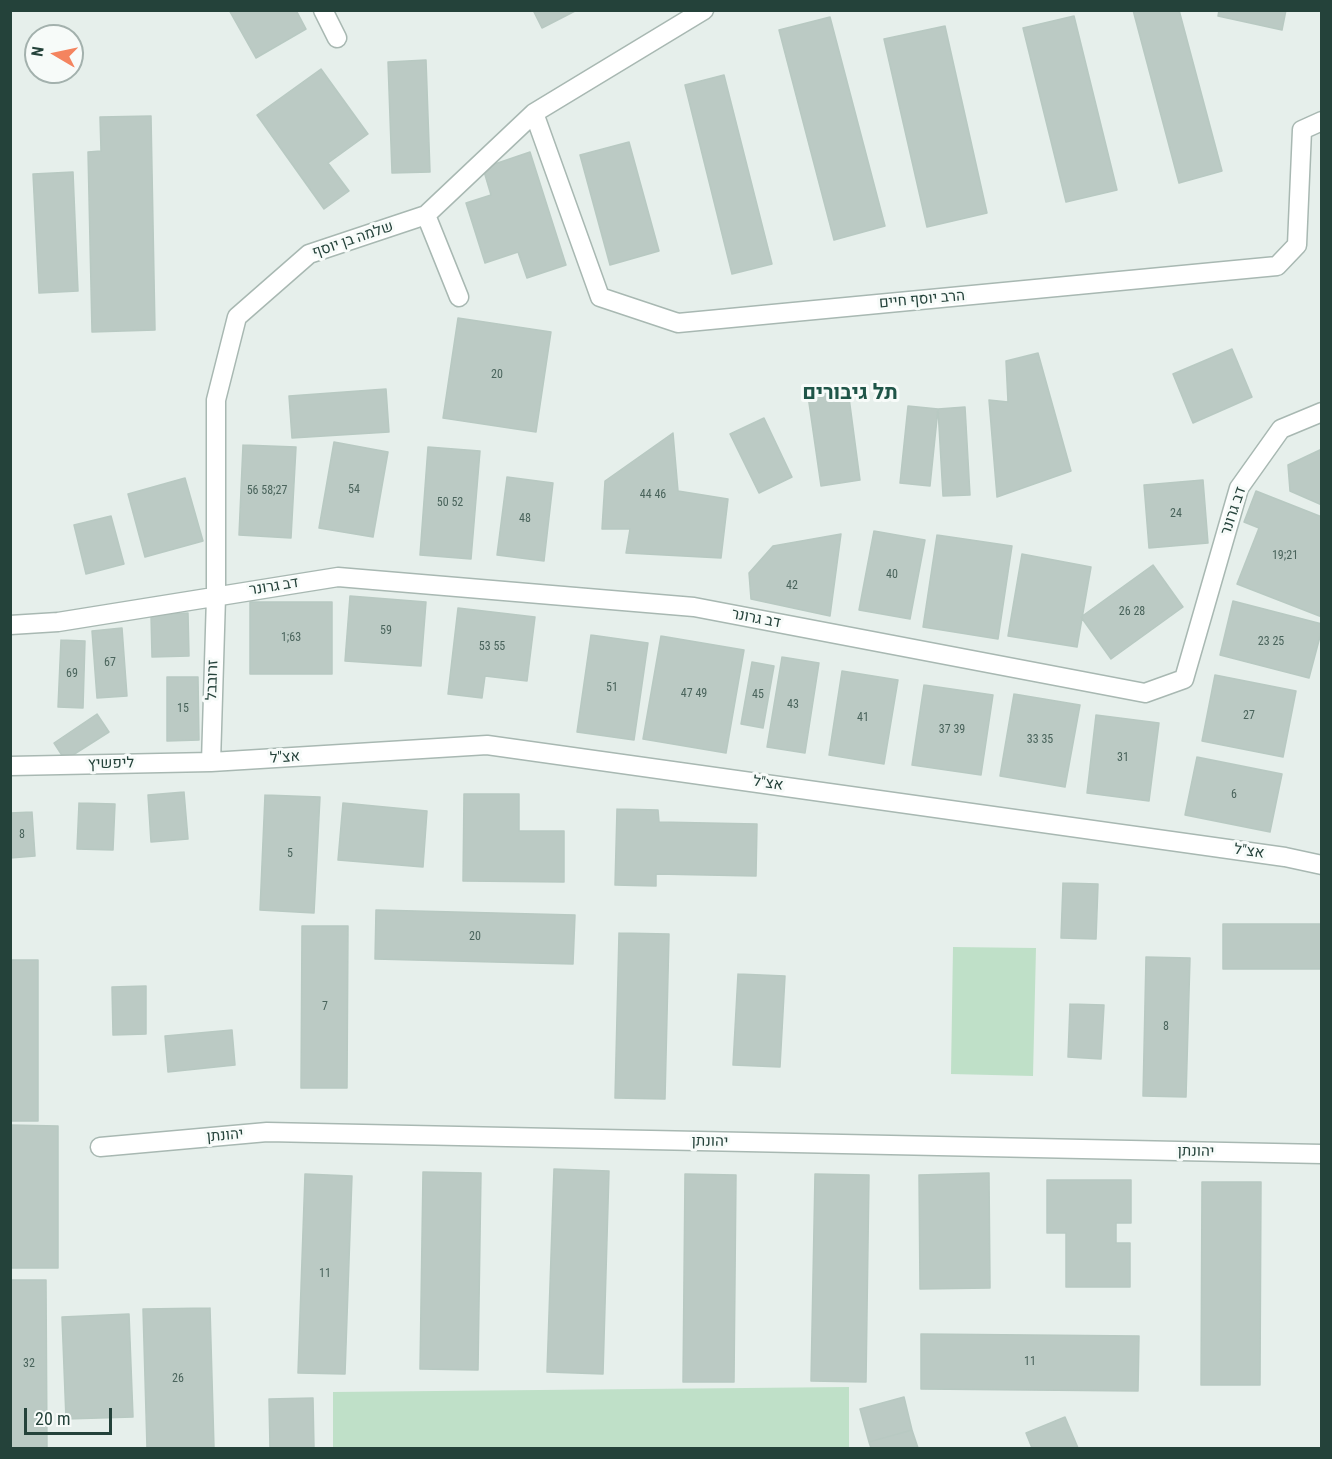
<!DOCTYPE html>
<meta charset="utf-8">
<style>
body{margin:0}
#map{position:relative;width:1332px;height:1459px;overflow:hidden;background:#e6efeb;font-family:"Roboto Condensed",sans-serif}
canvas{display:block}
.frame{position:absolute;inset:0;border:12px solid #24423a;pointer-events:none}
.north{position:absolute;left:24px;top:24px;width:60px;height:60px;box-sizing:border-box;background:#f7fbf9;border:2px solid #a3b1ad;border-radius:50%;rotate:279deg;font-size:16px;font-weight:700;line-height:24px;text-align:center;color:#24423a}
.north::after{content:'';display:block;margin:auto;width:21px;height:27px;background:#f4845f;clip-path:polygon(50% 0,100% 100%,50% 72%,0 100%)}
.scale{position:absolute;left:24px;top:1408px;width:88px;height:27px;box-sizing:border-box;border:3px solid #24423a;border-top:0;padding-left:8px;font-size:18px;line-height:21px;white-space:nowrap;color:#24423a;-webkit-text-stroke:4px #f7fbf9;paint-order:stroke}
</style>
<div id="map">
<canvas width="1332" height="1459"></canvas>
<div class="frame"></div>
<div class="north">N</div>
<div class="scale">20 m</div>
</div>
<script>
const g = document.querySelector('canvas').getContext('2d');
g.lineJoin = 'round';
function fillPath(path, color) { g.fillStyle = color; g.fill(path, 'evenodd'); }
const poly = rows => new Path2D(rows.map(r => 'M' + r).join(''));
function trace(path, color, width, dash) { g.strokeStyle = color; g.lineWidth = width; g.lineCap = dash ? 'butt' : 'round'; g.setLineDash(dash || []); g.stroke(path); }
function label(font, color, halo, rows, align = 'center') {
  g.font = font + ' "Roboto Condensed",Heebo,sans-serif'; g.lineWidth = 6; g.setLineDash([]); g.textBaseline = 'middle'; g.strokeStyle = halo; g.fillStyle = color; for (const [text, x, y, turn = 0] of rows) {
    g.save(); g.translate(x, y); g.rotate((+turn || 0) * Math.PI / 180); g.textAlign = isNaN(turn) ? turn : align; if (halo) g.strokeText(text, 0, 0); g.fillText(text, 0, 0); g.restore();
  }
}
fillPath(poly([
 [953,947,1036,948,1033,1076,951,1074],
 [849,1387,849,1448,333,1448,333,1392]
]), '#bfe0c8');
const building = poly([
 [229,10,296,10,306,29,256,58,229,10],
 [533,10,577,10,542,28,533,10],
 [1133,10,1179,10,1222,171,1179,183,1133,10],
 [1219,10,1286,10,1282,30,1218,16,1219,10],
 [1074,16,1117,190,1066,202,1023,28,1074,16],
 [830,17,885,226,834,240,779,30,830,17],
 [945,26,987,213,927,227,884,39,945,26],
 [426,60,430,172,392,173,388,62,426,60],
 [321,69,368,134,328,163,349,191,324,209,257,115,321,69],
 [724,75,772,264,732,274,685,85,724,75],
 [151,116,155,330,92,332,88,152,101,151,100,117,151,116],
 [629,142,659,251,610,265,580,155,629,142],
 [530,152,566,265,527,278,518,252,485,263,466,203,491,195,483,168,530,152],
 [73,172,78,291,39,293,33,174,73,172],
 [458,318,551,332,536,432,443,418,458,318],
 [1232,349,1252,397,1193,423,1173,374,1232,349],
 [1038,353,1071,471,997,497,989,400,1008,402,1006,361,1038,353],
 [386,389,389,432,292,438,289,396,386,389],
 [848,390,860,480,821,486,808,396,848,390],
 [908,406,938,409,930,486,900,483,908,406],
 [965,407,970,495,943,496,938,409,965,407],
 [764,418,792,477,759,493,730,434,764,418],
 [673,433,678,491,728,499,721,558,626,553,630,529,602,529,605,481,673,433],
 [334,442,388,452,373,537,319,528,334,442],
 [243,445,296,447,291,538,239,535,243,445],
 [428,447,480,451,471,559,420,555,428,447],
 [1322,449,1322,505,1290,491,1288,465,1322,449],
 [507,477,553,483,544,561,497,555,507,477],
 [185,478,203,541,145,557,128,494,185,478],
 [1203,480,1208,543,1149,548,1144,485,1203,480],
 [1256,491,1322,517,1322,617,1237,584,1259,528,1244,522,1256,491],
 [111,516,124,564,86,574,74,525,111,516],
 [874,531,925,540,910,619,859,610,874,531],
 [841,534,830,616,751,599,749,573,773,546,841,534],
 [937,535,1012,546,998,639,923,627,937,535],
 [1022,554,1091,567,1077,647,1008,636,1022,554],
 [1153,565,1183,607,1111,659,1081,617,1153,565],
 [350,596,426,602,421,666,345,661,350,596],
 [1233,601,1322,624,1322,629,1309,678,1220,655,1233,601],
 [250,602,332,602,332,674,250,674,250,602],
 [458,608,535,617,527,681,485,676,482,698,448,694,458,608],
 [188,613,189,656,152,657,151,615,188,613],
 [122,628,127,696,97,698,92,631,122,628],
 [591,635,648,643,634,740,577,732,591,635],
 [661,636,744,650,726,753,643,739,661,636],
 [61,640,85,641,83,708,58,707,61,640],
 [782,657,819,663,805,753,767,747,782,657],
 [752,662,774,666,763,728,741,724,752,662],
 [842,671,898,680,884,764,829,755,842,671],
 [1215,675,1296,691,1283,757,1202,741,1215,675],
 [167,677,198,677,199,740,167,741,167,677],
 [924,685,993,695,981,775,912,765,924,685],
 [1014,694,1080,705,1065,787,1000,776,1014,694],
 [97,714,109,732,65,760,54,743,97,714],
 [1096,715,1159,723,1149,801,1087,793,1096,715],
 [1197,757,1282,774,1270,832,1185,815,1197,757],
 [184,792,188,839,151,842,148,795,184,792],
 [464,794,519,794,519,831,564,831,564,882,463,881,464,794],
 [265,795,320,797,314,913,260,910,265,795],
 [79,803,115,804,113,850,77,849,79,803],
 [343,803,427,811,423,867,338,860,343,803],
 [617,809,658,810,659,822,757,824,756,876,656,874,656,886,615,885,617,809],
 [32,812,35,856,10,858,10,813,32,812],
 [1063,883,1098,884,1096,939,1061,938,1063,883],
 [376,910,575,915,573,964,375,959,376,910],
 [1223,924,1322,924,1322,969,1223,969,1223,924],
 [302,926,348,926,347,1088,301,1088,302,926],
 [619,933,669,934,665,1099,615,1098,619,933],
 [1146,957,1190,958,1186,1097,1143,1096,1146,957],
 [10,960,38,960,38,1121,10,1121,10,960],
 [738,974,785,976,780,1067,733,1065,738,974],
 [146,986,146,1034,113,1035,112,987,146,986],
 [1070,1004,1104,1005,1101,1059,1068,1057,1070,1004],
 [232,1030,235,1065,168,1072,165,1036,232,1030],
 [10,1125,58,1126,58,1268,10,1268,10,1125],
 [554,1169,609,1171,603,1374,547,1372,554,1169],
 [423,1172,481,1173,478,1370,420,1369,423,1172],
 [989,1173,990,1288,920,1289,919,1175,989,1173],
 [305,1174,352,1176,345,1374,298,1373,305,1174],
 [685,1174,736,1175,734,1382,683,1382,685,1174],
 [815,1174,869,1175,866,1382,811,1381,815,1174],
 [1047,1180,1131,1180,1131,1223,1116,1223,1116,1243,1130,1243,1130,1287,1066,1287,1066,1233,1047,1233,1047,1180],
 [1202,1182,1261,1182,1260,1385,1201,1385,1202,1182],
 [10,1280,46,1280,47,1448,10,1448,10,1280],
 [210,1308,214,1448,147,1448,143,1309,210,1308],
 [129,1314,133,1417,66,1419,62,1317,129,1314],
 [921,1334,1139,1336,1138,1391,921,1389,921,1334],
 [904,1397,912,1430,869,1442,860,1409,904,1397],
 [313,1398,314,1448,270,1448,269,1399,313,1398],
 [1065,1417,1078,1448,1032,1448,1026,1433,1065,1417],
 [912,1430,918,1448,871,1448,869,1442,912,1430]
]);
fillPath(building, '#bbcac4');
trace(building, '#b8c9c2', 1.5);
const minor = poly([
 [323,10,337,38],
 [534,113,600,297,678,323,1277,266,1297,245,1302,130,1322,121],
 [426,215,459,297],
 [10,625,58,622,338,577,694,607,1145,693,1184,679,1239,488,1281,429,1322,412],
 [211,762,216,597,216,400,237,317,309,254,426,215,534,113,704,10],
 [10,766,211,762,487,745,1285,857,1322,865],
 [100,1147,267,1132,1322,1154]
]);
trace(minor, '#a8b8b2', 21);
trace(minor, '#fff', 18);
label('12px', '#4a645c', null, [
 ["20",497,375],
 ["54",354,490],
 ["56 58;27",267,491],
 ["44 46",653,495],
 ["50 52",450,503],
 ["24",1176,514],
 ["48",525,519],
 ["19;21",1285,556],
 ["40",892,575],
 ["42",792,586],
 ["26 28",1132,612],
 ["59",386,631],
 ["1;63",291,638],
 ["23 25",1271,642],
 ["53 55",492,647],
 ["67",110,663],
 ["69",72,674],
 ["51",612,688],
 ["47 49",694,694],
 ["45",758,695],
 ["43",793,705],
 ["15",183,709],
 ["27",1249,716],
 ["41",863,718],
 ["37 39",952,730],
 ["33 35",1040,740],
 ["31",1123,758],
 ["6",1234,795],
 ["8",22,835],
 ["5",290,854],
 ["20",475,937],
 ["7",325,1007],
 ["8",1166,1027],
 ["11",325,1274],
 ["11",1030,1362],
 ["32",29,1364],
 ["26",178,1379]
]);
label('15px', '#24423a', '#f7fbf9', [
 ["שלמה בן יוסף",353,240,-19],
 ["הרב יוסף חיים",922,300,-5],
 ["דב גרונר",1234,511,-71],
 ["דב גרונר",274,587,-9],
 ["דב גרונר",756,619,11],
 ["זרובבל",213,680,-88],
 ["אצ\"ל",285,758,-4],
 ["ליפשיץ",111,764,-1],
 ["אצ\"ל",768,784,8],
 ["אצ\"ל",1249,852,8],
 ["יהונתן",225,1136,-5],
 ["יהונתן",710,1142,1],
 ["יהונתן",1196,1152,1]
]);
label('bold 21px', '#1f5548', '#f7fbf9', [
 ["תל גיבורים",850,394]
]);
</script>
